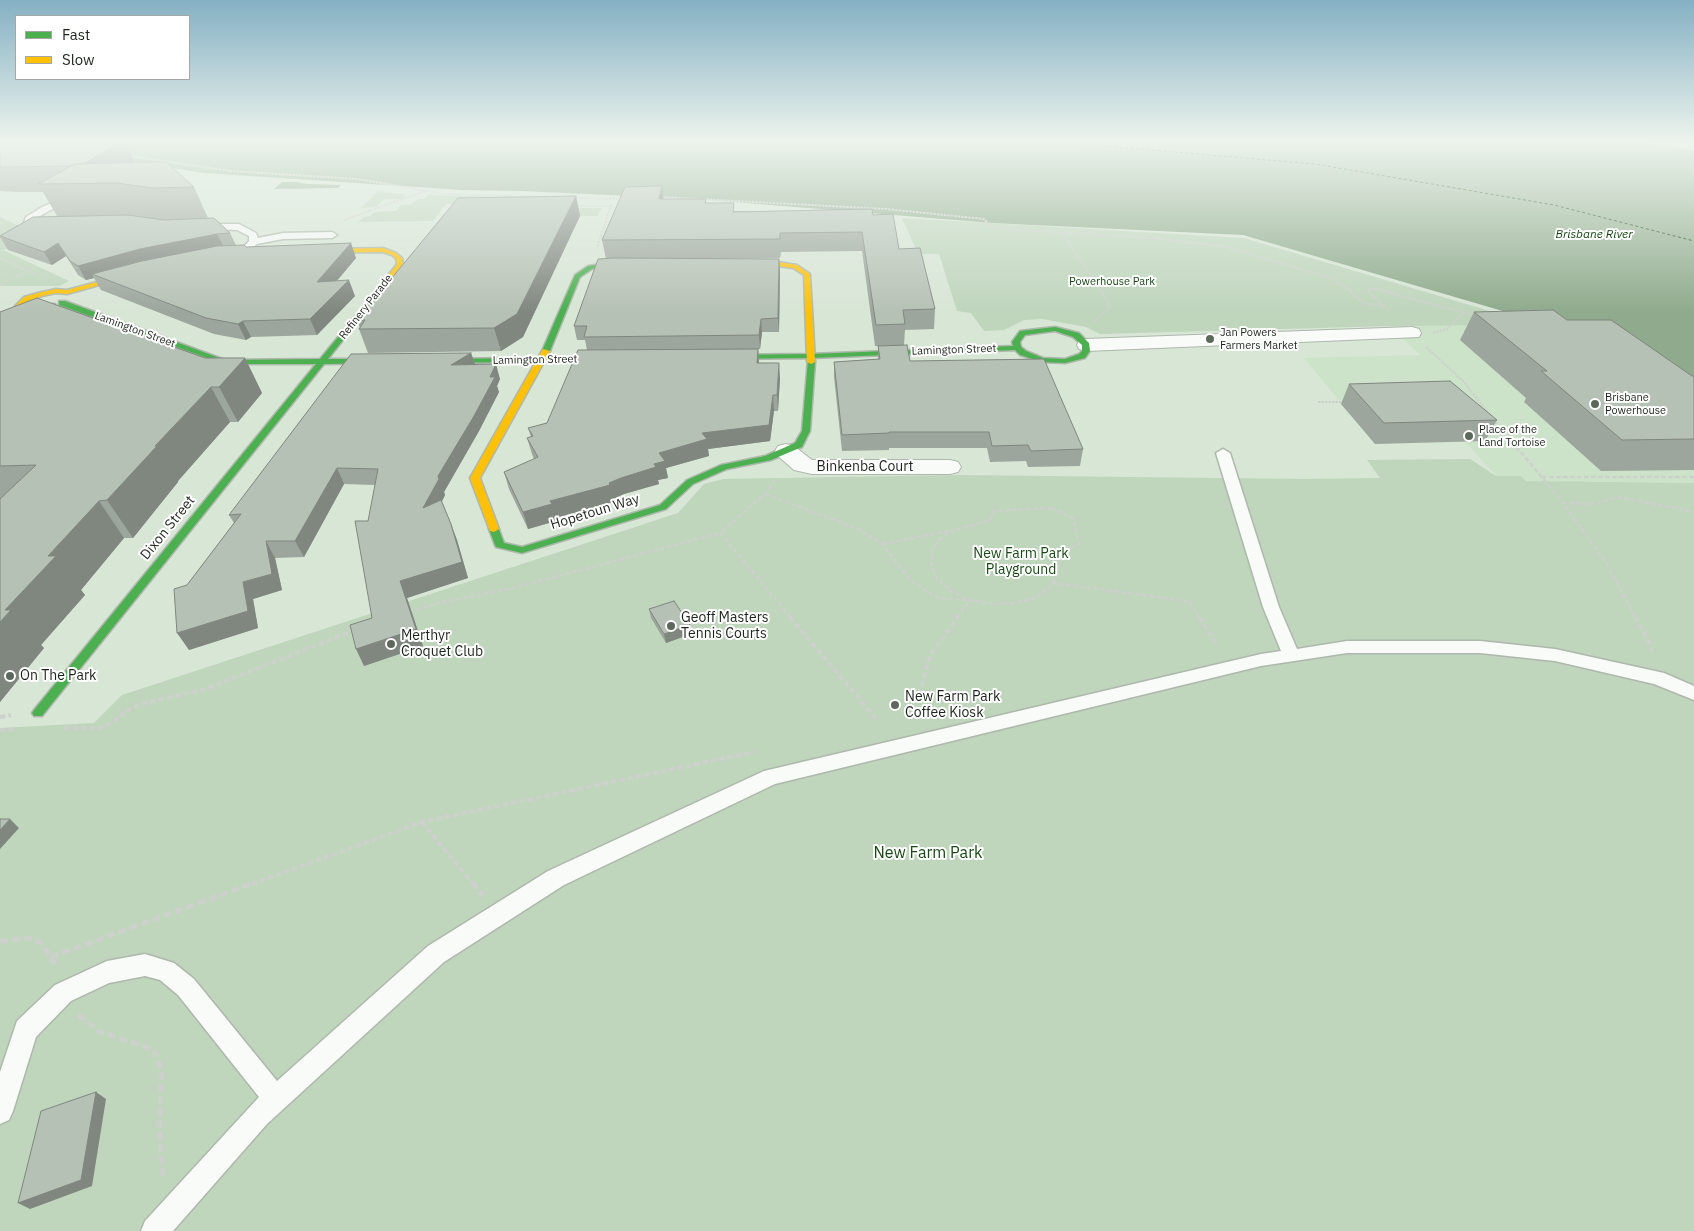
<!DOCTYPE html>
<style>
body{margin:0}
#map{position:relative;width:1694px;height:1231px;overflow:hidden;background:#d8e6d6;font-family:"IBM Plex Sans",sans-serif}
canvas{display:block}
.legend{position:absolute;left:15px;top:15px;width:175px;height:65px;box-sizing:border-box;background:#fff;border:1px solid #a4a7a3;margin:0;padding:6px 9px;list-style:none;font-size:15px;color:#1b241a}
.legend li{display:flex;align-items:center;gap:10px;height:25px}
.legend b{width:25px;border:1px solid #a4a7a3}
</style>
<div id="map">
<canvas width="1694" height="1231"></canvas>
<ul class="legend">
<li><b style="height:6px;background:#4caf50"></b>Fast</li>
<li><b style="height:6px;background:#ffc107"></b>Slow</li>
</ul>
</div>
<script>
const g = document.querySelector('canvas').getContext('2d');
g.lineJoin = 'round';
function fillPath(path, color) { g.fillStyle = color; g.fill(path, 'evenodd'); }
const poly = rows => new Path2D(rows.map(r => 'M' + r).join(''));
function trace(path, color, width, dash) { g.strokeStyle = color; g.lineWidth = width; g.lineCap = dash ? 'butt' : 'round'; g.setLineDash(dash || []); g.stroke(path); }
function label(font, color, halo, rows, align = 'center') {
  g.font = font + ' "IBM Plex Sans",sans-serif'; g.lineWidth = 4; g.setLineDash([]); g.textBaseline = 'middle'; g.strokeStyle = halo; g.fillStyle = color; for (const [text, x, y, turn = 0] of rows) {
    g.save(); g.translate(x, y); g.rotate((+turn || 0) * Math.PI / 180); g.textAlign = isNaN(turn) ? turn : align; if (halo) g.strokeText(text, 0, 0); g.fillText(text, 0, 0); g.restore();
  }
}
fillPath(poly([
 [1627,140,1694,140,1694,150,1652,144],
 [1537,325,1694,399,1694,483,1526,481,1521,476,1496,476,1466,442,1375,444,1304,358,1420,355,1390,326]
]), '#cce3c9');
fillPath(poly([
 [377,192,406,194,402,199,384,199,376,207,361,208],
 [428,195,549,198,543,208,601,208,598,216,561,216,468,204,446,204,433,221,358,222,364,217,370,216,374,212,396,211,401,205,410,205,418,199,424,199],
 [0,217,43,237,3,250,69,281,59,286,0,286],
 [902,218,1244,238,1537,325,1390,326,1100,334,1086,327,1042,319,1024,320,1004,330,984,331,971,313,957,311,939,254,918,254],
 [1470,459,1496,476,1521,476,1526,481,1694,483,1694,1231,0,1231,0,728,94,723,122,695,678,513,704,484,723,479,957,475,1305,479,1380,478,1367,460]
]), '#bfd5bc');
fillPath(poly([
 [26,140,1627,140,1694,150,1694,395,1506,312,1243,235,992,223,697,199,521,191,462,190,204,173,32,146],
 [282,182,296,182,308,184,341,185,338,188,274,189]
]), '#8faa8c');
trace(poly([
 [1032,140,1315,164,1554,205,1694,241]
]), '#0c3e09', 1, [3, 2.5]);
const lane = poly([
 [72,200,76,203,75,205,56,207,33,220,34,222,48,222,48,226,32,228,24,222,26,217,42,207,54,202,72,200],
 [201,224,239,224,256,233,258,238,283,233,332,232,337,235,332,238,283,239,257,244,244,255,239,252,249,241,249,236,237,230,198,229,198,225,201,224],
 [1223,449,1230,453,1279,607,1297,649,1347,641,1480,641,1555,649,1664,673,1694,686,1694,700,1654,684,1555,661,1480,653,1347,653,1261,666,775,784,564,885,444,962,267,1124,173,1231,141,1231,145,1221,259,1097,178,995,160,980,145,976,109,983,71,1001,36,1037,13,1111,9,1120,0,1124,0,1072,17,1021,55,985,107,961,145,954,174,963,194,979,277,1081,428,946,548,871,764,771,1261,654,1281,651,1263,607,1216,453,1223,449]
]);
const street = poly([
 [1412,327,1419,329,1421,333,1419,337,1086,351,1079,349,1077,345,1079,341,1086,339,1412,327],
 [786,444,794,446,812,460,950,460,958,462,961,467,958,472,950,474,812,474,794,470,778,456,775,451,778,446,786,444]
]);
const fast = poly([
 [615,262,618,264,617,265,592,269,580,277,550,351,543,353,542,351,575,275,588,266,615,262],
 [382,285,385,287,384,288,328,359,382,359,386,361,385,363,324,364,42,716,34,716,32,713,34,710,316,364,224,364,59,305,59,301,65,301,225,360,320,359,380,286,382,285],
 [1055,327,1079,333,1089,343,1090,351,1085,358,1065,363,1042,362,1020,355,1015,350,811,358,722,359,718,357,722,355,811,354,1013,346,1012,342,1020,331,1055,327],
 [1055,331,1073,337,1082,345,1082,351,1079,354,1065,359,1043,358,1026,351,1021,347,1020,342,1025,335,1055,331],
 [612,357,615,357,615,361,437,363,433,361,437,359,612,357],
 [808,360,815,362,810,431,802,447,771,460,727,469,693,484,666,509,522,553,496,547,495,545,489,529,490,527,498,527,504,543,522,547,660,505,687,480,721,465,765,456,795,443,802,431,808,360]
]);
const slow = poly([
 [383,248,396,253,402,258,403,264,384,288,382,289,379,287,397,264,396,259,392,255,382,252,317,253,314,251,317,249,383,248],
 [615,262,778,262,797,265,810,274,815,362,811,364,807,362,804,275,793,268,778,266,613,265,612,264,615,262],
 [134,272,136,273,136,275,67,294,56,293,42,296,30,301,24,305,31,308,52,304,55,304,55,308,31,312,15,306,24,297,38,293,56,289,67,290,134,272],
 [543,349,550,351,480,478,499,529,494,532,490,531,470,478,543,349]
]);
trace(lane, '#aeb8ac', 3);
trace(street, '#aeb8ac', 2);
trace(fast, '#aeb8ac', 3);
trace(slow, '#aeb8ac', 3);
trace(poly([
 [129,156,231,171,357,179,446,194,538,197],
 [661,197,886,209,984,219,991,226,1000,229,1151,238,1227,247,1333,279,1346,287,1364,304,1381,304],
 [574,198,623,199],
 [574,206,611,206,597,248],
 [344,220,425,191],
 [1062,233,1109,303,1110,308,1093,322],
 [0,258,34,274],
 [0,285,27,272],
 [1389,311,1369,292,1369,289,1376,289,1476,316],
 [1433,333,1447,329,1463,313],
 [1426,347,1463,381,1490,415],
 [1318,402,1345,402]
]), '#cdd1cc', 2, [2.5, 1]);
trace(poly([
 [1489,413,1490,415],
 [1494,420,1559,498,1605,561,1636,618],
 [1488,430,1502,430],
 [1481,440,1486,445],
 [1542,477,1694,477],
 [775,480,765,494,720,533,791,618],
 [765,494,861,530,882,544,911,581,938,598,968,600],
 [1562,503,1594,504,1618,497,1694,512],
 [1051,508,1073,518,1079,544,1062,552,1058,563,1057,576,1049,588,1035,598,1015,603,993,604,970,600,951,591,937,579,931,565,932,551,939,540,952,531,990,520,994,511,1051,508],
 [882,544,948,531],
 [1052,583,1189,601,1200,618],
 [409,612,438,603,513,588,720,533],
 [957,618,970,600]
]), '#cdd1cc', 2.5, [4.5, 2.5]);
trace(poly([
 [790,617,878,721],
 [1199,617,1216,643],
 [1635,617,1648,640,1653,656],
 [915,711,930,655,958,617],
 [0,717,11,715],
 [64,728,100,728,114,722,128,710,141,704,205,689,355,630],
 [0,730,15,730],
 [422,822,473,884],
 [252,884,422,822,754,752]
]), '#cdd1cc', 4, [5.5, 3]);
trace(poly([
 [472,882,482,895],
 [0,941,29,938,41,943,58,968],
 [51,957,256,882],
 [78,1015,99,1031,154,1050,162,1072,159,1126,163,1178]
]), '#cdd1cc', 5, [8, 4]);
fillPath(lane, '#f9fbf9');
fillPath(street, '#f9fbf9');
fillPath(fast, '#4caf50');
fillPath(slow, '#ffc107');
fillPath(poly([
 [0,140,24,144,124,140,135,163,194,187,208,218,230,233,236,245,246,247,356,258,337,281,355,296,317,335,251,337,246,340,214,334,101,290,94,278,86,280,78,275,66,256,52,265,8,250,0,237,57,216,43,192,18,192,0,191],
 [576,196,580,216,523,337,501,351,368,353,359,329,360,328,357,320],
 [663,199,706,199,706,203,735,211,873,215,899,249,935,309,934,329,905,330,904,345,910,361,1083,449,1080,466,1028,467,1026,461,990,462,987,448,889,448,889,450,842,451,834,377,834,362,878,359,878,346,875,346,862,251,781,252,780,258,660,258,779,259,780,272,779,332,762,332,760,349,695,349,758,349,759,363,780,378,778,411,774,411,770,441,708,449,709,456,666,468,668,478,658,480,659,484,624,494,613,499,613,502,555,518,556,521,528,529,509,489,504,472,534,459,532,454,527,438,531,437,528,428,547,423,587,350,585,340,577,340,574,326,606,259,602,240],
 [0,312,205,358,245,358,262,393,238,422,230,422,178,481,178,482,133,538,124,538,81,590,85,595,41,645,44,648,0,702],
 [1474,312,1567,320,1692,376,1694,376,1694,470,1601,471,1524,402,1526,398,1460,340],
 [471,353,475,365,500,379,497,386,499,392,479,431,444,492,445,495,442,501,457,540,468,578,407,598,423,646,364,666,372,618,375,485,344,484,304,557,275,558,282,590,253,599,258,628,189,650,187,585,234,523,229,515],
 [1349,384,1497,420,1485,441,1375,444,1341,404],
 [649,609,691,634,666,643,651,618]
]), '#9da69c');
fillPath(poly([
 [16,140,22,140,34,163,8,144],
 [124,140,136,165,79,166],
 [662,186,664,204,659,199],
 [576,196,580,216,523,337,501,351,494,328],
 [217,234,224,247,92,274,94,278,86,280,78,266,140,249],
 [58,243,66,256,52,265,44,252],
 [351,243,356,258,323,297,317,282],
 [779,259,780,272,779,332,778,318],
 [349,280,355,296,317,335,310,319],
 [761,319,762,332,760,349,759,335],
 [243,321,251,337,246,340,238,324],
 [758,349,759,364,757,363],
 [471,353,476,367,451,365],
 [245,358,262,393,238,422,219,387],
 [779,363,780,378,778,411,777,395],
 [496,364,500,379,497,386,499,392,479,431,444,492,445,495,430,525,423,508,438,476],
 [211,387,230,422,178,481,178,482,133,538,107,500,155,446],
 [773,395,774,411,770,441,708,449,709,456,666,468,668,478,658,480,659,484,624,494,613,499,613,502,555,518,556,521,528,529,523,512,550,501,609,483,654,464,659,453],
 [337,468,344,484,304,557,295,541],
 [99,501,124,538,81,590,85,595,41,645,44,648,0,702,0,622,5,610,48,556],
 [451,524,457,540,468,578,407,598,423,646,364,666,356,649,400,581],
 [266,541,275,558,282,590,253,599,258,628,189,650,177,633,243,582],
 [690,625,691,634,666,643,664,634],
 [10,819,19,828,0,849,0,830],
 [96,1092,106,1099,92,1186,30,1209,18,1203]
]), '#7f877f');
const building = poly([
 [0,140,16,140,8,144,124,140,83,164,75,164,70,166,3,167,0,166,0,140],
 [166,162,194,187,153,188,117,183,38,184,75,164,166,162],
 [662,186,659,199,706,199,705,203,734,203,733,212,872,209,873,215,893,214,899,249,920,248,935,309,903,310,905,324,876,325,862,232,780,233,780,239,602,240,625,187,662,186],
 [576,196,517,314,494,328,359,329,365,320,357,320,458,198,576,196],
 [128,215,164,220,214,218,230,233,217,234,140,249,78,266,70,261,58,243,44,252,0,236,33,217,128,215],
 [351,243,317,282,349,280,310,319,243,321,238,324,206,318,92,274,142,261,217,246,244,245,246,247,351,243],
 [613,258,779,259,778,318,761,319,759,335,584,337,587,326,574,326,598,259,613,258],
 [37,298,205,358,245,358,219,387,211,387,155,446,157,446,107,500,99,501,48,556,56,556,5,610,11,610,0,622,0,499,36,465,0,466,0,312,37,298],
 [1553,310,1567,320,1611,320,1692,376,1694,376,1694,439,1622,440,1541,371,1547,371,1474,312,1553,310],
 [907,345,910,361,1044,359,1083,449,1031,451,1028,445,992,446,989,432,889,432,889,433,842,435,834,362,880,359,878,346,907,345],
 [758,349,757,363,779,363,777,395,773,395,769,425,702,433,707,439,659,453,665,461,654,464,656,467,621,478,609,483,610,485,550,501,552,504,523,512,504,472,538,457,527,438,533,436,528,428,547,423,578,350,758,349],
 [471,353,451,365,496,364,490,377,495,377,474,416,438,476,439,479,423,508,441,500,451,524,462,562,400,581,416,629,356,649,350,625,372,618,355,521,368,521,378,469,337,468,295,541,266,541,272,574,243,582,248,611,177,633,174,589,187,585,241,514,229,515,351,354,471,353],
 [1450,381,1497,420,1384,423,1349,384,1450,381],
 [674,601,690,625,664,634,649,609,674,601],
 [0,819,10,819,0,830,0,819],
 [96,1092,81,1180,18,1203,41,1111,96,1092]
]);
fillPath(building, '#b6c1b5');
trace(building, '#7f877f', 1);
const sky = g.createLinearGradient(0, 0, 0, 313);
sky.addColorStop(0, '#84b0c3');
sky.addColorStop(0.45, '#edf4ed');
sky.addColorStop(1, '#edf4ed00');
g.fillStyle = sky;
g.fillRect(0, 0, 1694, 313);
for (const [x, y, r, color] of [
 [1210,339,5,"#5d685c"],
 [1595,404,5,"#5d685c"],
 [1469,436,5,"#5d685c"],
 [671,626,5,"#5d685c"],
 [391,644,5,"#5d685c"],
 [10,676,5,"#5d685c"],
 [895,705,5,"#5d685c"]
]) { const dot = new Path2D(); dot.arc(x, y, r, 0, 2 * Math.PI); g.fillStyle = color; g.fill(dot); trace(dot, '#fff', 2); }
label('11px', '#184814', '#fff', [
 ["Powerhouse Park",1112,282]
]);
label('11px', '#1b241a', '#fff', [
 ["Refinery Parade",366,307,-52],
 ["Lamington Street",135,330,20],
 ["Lamington Street",954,350,-2],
 ["Lamington Street",535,360,-1]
]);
label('11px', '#1b241a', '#fff', [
 ["Jan Powers",1220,333],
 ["Farmers Market",1220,346],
 ["Brisbane",1605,398],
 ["Powerhouse",1605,411],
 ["Place of the",1479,430],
 ["Land Tortoise",1479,443]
], 'left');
label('italic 12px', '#0c3e09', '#fff', [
 ["Brisbane River",1594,235]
]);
label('14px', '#1b241a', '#fff', [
 ["Binkenba Court",865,467],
 ["Hopetoun Way",595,512,-17],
 ["Dixon Street",168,528,-51]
]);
label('14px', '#184814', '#fff', [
 ["New Farm Park",1021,554],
 ["Playground",1021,570]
]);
label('14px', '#1b241a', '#fff', [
 ["Geoff Masters",681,618],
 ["Tennis Courts",681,634],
 ["Merthyr",401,636],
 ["Croquet Club",401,652],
 ["On The Park",20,676],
 ["New Farm Park",905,697],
 ["Coffee Kiosk",905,713]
], 'left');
label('16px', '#184814', '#fff', [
 ["New Farm Park",928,853]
]);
</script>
